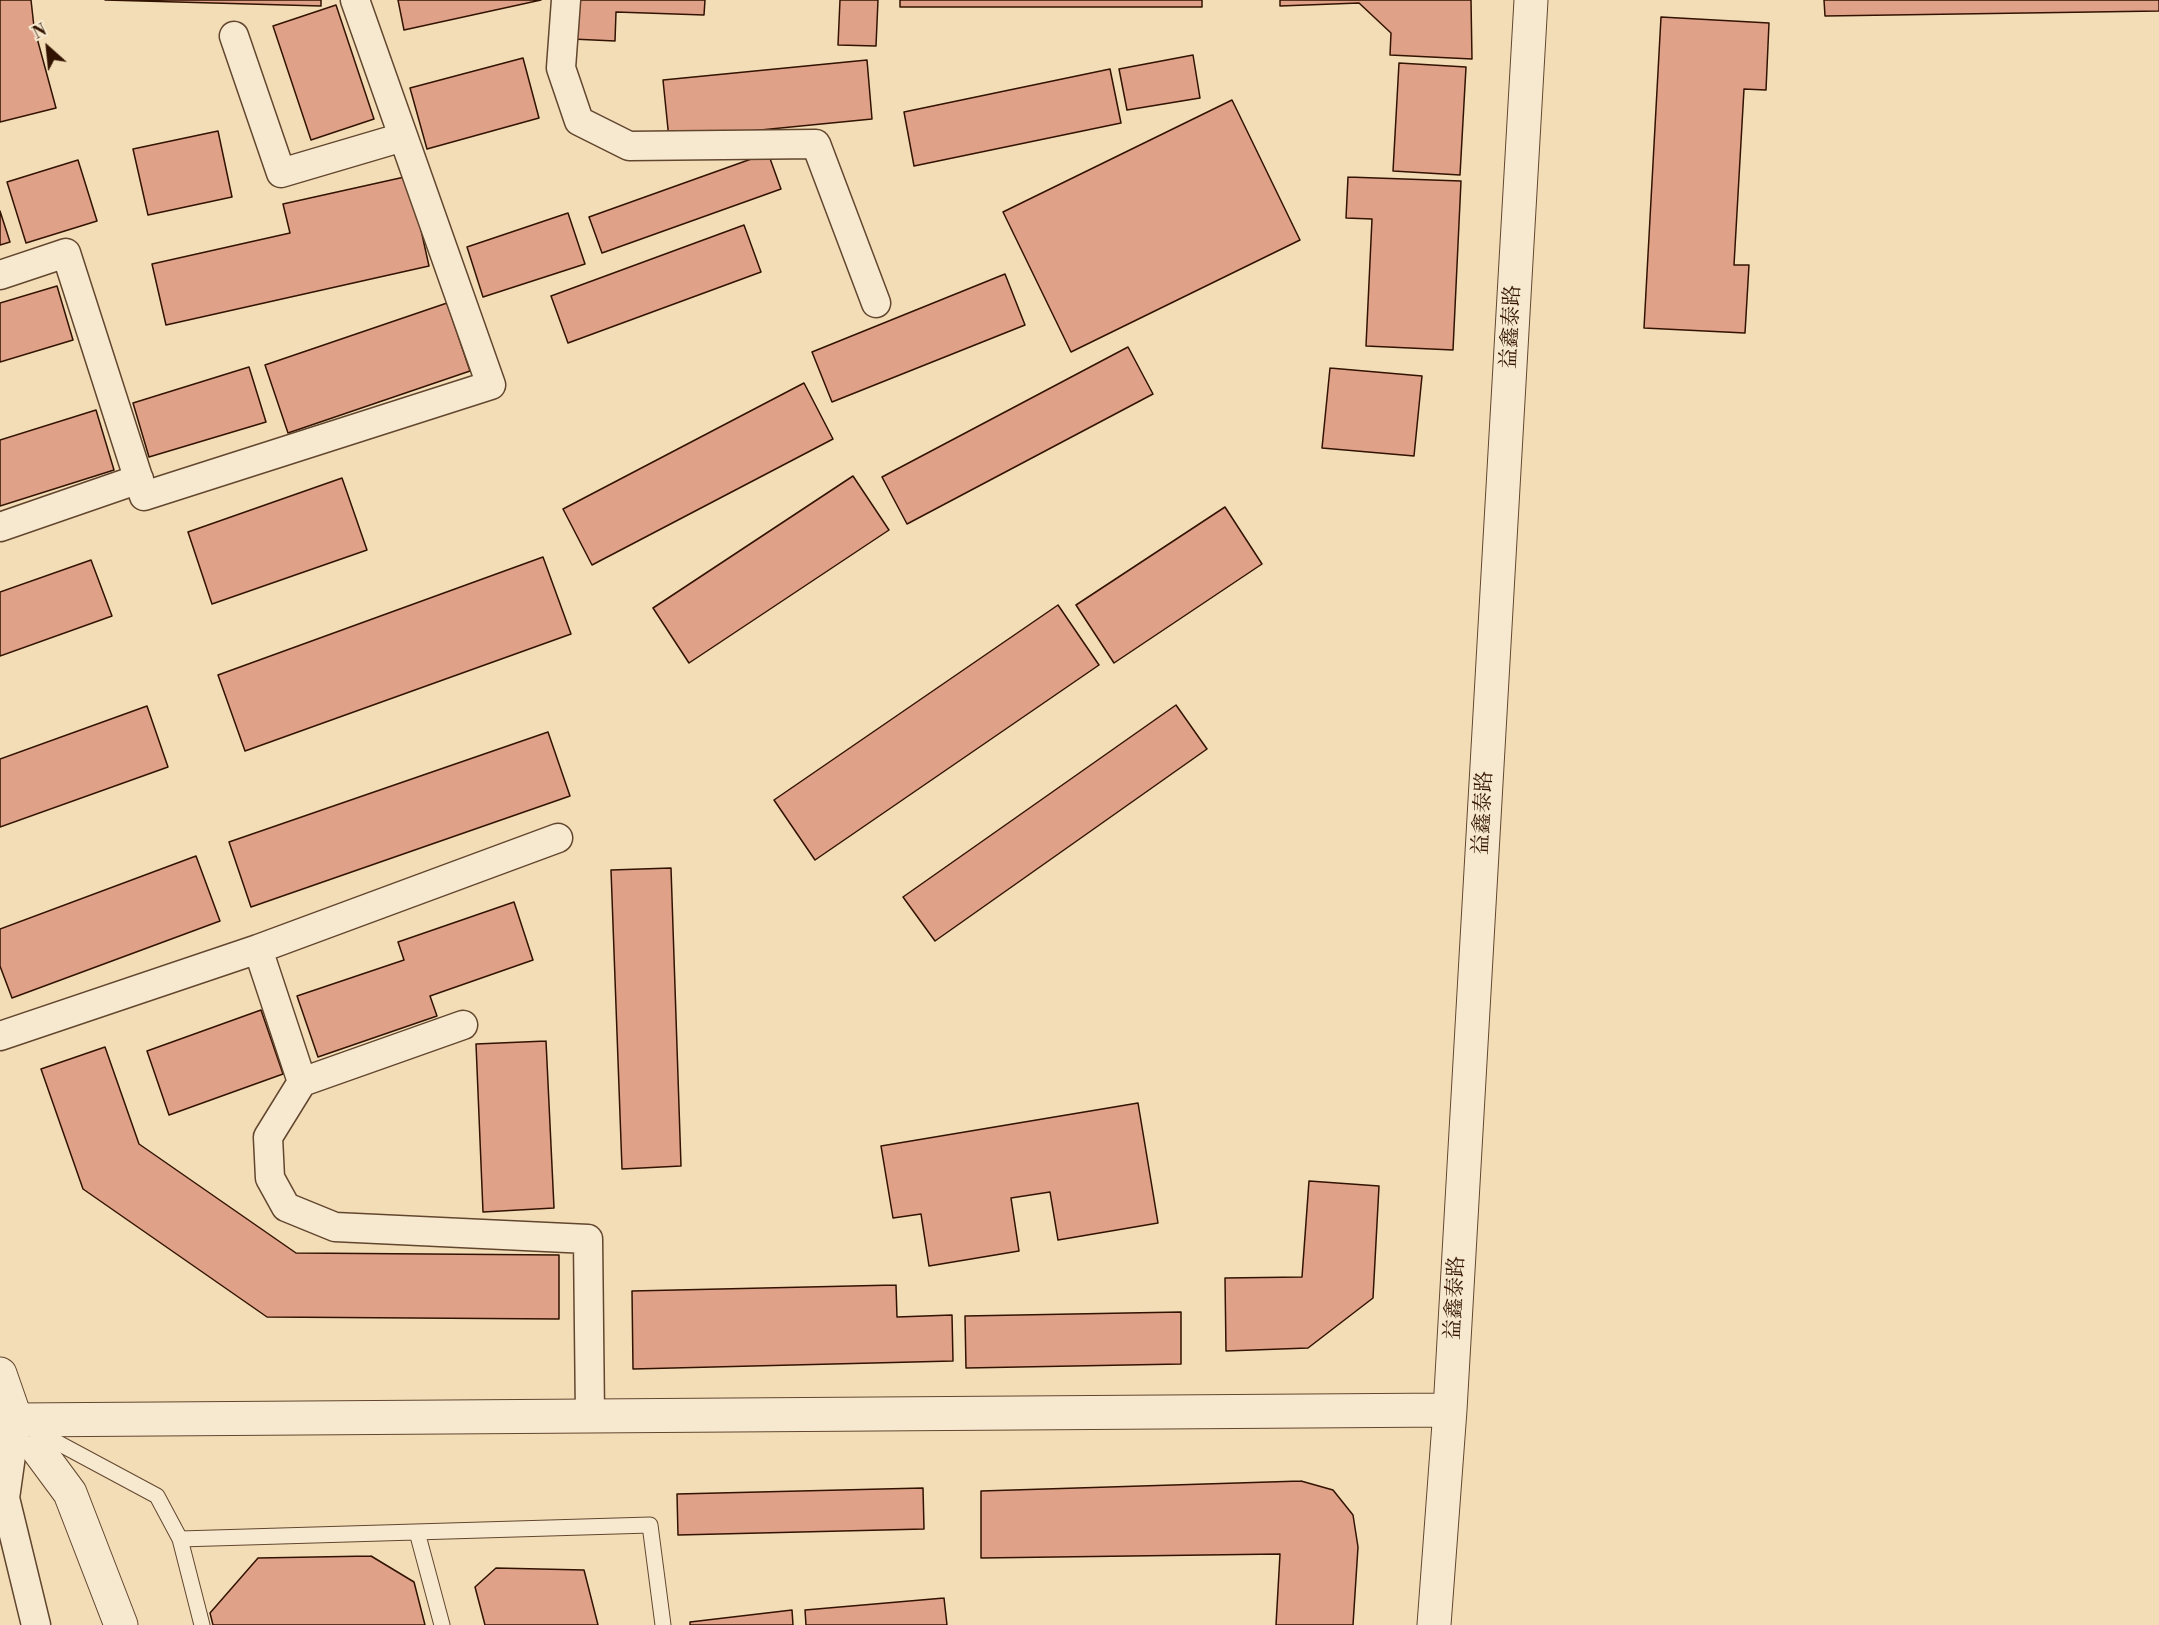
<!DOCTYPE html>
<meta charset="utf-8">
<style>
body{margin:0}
#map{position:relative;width:2159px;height:1625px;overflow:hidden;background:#f3ddb7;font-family:"Libre Bodoni",serif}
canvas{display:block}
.north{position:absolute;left:18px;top:18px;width:60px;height:60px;-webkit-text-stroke:4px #f7e9d0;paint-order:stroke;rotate:333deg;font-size:16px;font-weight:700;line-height:24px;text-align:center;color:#321300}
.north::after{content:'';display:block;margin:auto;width:21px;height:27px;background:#321300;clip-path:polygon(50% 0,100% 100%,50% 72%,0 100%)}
</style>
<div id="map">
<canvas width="2159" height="1625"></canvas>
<div class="north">N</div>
</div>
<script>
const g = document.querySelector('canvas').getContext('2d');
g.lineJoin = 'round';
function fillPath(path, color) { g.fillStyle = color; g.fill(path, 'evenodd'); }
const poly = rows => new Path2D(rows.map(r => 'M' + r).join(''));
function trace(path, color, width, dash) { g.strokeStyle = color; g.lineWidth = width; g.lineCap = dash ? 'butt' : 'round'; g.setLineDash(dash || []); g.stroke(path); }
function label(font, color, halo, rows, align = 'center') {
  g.font = font + ' "Libre Bodoni","Noto Serif SC",serif'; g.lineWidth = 4.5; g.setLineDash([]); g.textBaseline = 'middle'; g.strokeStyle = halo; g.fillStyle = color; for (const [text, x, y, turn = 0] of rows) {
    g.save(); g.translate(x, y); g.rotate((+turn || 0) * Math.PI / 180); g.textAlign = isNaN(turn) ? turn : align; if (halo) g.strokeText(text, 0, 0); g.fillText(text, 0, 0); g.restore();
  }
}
const building = poly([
 [0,0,31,0,34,27,56,108,0,122,0,0],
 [105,0,321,0,321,6,105,0],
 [398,0,541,0,404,30,398,0],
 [573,0,705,0,704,15,616,12,615,41,572,39,573,0],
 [840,0,878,0,876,46,838,45,840,0],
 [900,0,1202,0,1202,7,900,7,900,0],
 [1280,0,1471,0,1472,59,1390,55,1391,33,1359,3,1280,6,1280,0],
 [1824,0,2159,0,2159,11,1825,16,1824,0],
 [336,5,374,119,311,140,273,26,336,5],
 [1661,17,1769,23,1766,90,1744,89,1734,265,1749,265,1745,333,1644,328,1661,17],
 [1193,55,1200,98,1127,110,1119,69,1193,55],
 [523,58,539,118,427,149,410,88,523,58],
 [867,60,872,119,669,139,663,80,867,60],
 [1399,63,1466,67,1460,175,1393,171,1399,63],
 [1110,69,1121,123,914,166,904,112,1110,69],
 [1232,100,1300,240,1071,352,1003,212,1232,100],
 [218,131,232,197,148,215,133,149,218,131],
 [768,153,781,189,602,253,589,217,768,153],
 [78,160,97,221,26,243,7,182,78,160],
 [409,176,429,266,166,325,152,264,290,233,283,204,409,176],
 [1348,177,1461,181,1453,350,1366,346,1372,219,1346,218,1348,177],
 [0,211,10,242,0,245,0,211],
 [568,213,585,264,483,297,467,247,568,213],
 [744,225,761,272,568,343,551,296,744,225],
 [1005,274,1025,325,832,402,812,352,1005,274],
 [57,286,73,340,0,362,0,303,57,286],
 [447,303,470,371,288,433,265,365,447,303],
 [1128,347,1153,394,907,524,882,477,1128,347],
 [249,367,266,422,149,457,133,403,249,367],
 [1330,368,1422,376,1414,456,1322,448,1330,368],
 [804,383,833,439,592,565,563,509,804,383],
 [96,410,114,470,0,506,0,440,96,410],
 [853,476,889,530,689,663,653,608,853,476],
 [342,478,367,550,212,604,188,532,342,478],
 [1225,507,1262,564,1114,663,1076,605,1225,507],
 [543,557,571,634,245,751,218,675,543,557],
 [91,560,112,616,0,656,0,592,91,560],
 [1058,605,1099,665,815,860,774,800,1058,605],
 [1176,705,1207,749,935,941,903,897,1176,705],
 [147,706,168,767,0,827,0,759,147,706],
 [548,732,570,796,251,907,229,842,548,732],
 [196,856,220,921,12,998,0,966,0,929,196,856],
 [671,868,681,1166,622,1169,611,870,671,868],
 [514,902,533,960,430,996,437,1016,318,1057,297,996,404,960,398,942,514,902],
 [261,1010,283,1074,169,1115,147,1051,261,1010],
 [546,1041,554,1208,483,1212,476,1044,546,1041],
 [105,1047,139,1144,296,1253,559,1255,559,1319,267,1317,83,1189,41,1069,105,1047],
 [1138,1103,1158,1223,1058,1240,1050,1192,1011,1198,1019,1251,929,1266,921,1214,893,1218,881,1146,1138,1103],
 [1309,1181,1379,1186,1373,1298,1308,1348,1226,1351,1225,1278,1302,1277,1309,1181],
 [896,1285,897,1317,952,1315,953,1361,633,1369,632,1291,896,1285],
 [1181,1312,1181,1364,966,1368,965,1316,1181,1312],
 [1301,1481,1333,1490,1353,1515,1358,1547,1353,1625,1276,1625,1280,1554,981,1558,981,1491,1301,1481],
 [923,1488,924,1529,678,1535,677,1494,923,1488],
 [371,1556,414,1582,425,1625,213,1625,210,1613,258,1558,371,1556],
 [496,1568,584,1570,598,1625,485,1625,475,1587,496,1568],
 [944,1598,947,1625,806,1625,805,1610,944,1598],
 [792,1610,793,1625,690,1625,690,1622,792,1610]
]);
fillPath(building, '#e0a189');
trace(building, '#321300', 1.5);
const service = poly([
 [34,1430,157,1496,180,1539,202,1625],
 [417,1532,442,1625],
 [180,1539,650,1525,663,1625]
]);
const minor = poly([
 [566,0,561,68,579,121,629,146,816,144,876,303],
 [234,36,281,173,403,137],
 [0,275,66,253,144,496,491,385,355,0],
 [0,527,139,479],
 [258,949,302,1082],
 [463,1025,302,1082,268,1137,270,1178,286,1207,335,1227,588,1239,590,1416],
 [0,1036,258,949,558,838],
 [16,1420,5,1498,36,1625]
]);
const tertiary = poly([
 [0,1374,16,1420,1450,1410],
 [1,1421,16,1420,70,1493,121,1625],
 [1434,1625,1450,1410,1531,0]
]);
trace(service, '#62462e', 17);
trace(minor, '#62462e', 31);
trace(tertiary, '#62462e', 35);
trace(service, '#f7e9d0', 15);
trace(minor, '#f7e9d0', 28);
trace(tertiary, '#f7e9d0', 33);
label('21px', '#321300', '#f7e9d0', [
 ["益鑫泰路",1512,327,-87],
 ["益鑫泰路",1484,813,-87],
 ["益鑫泰路",1456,1298,-87]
]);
</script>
